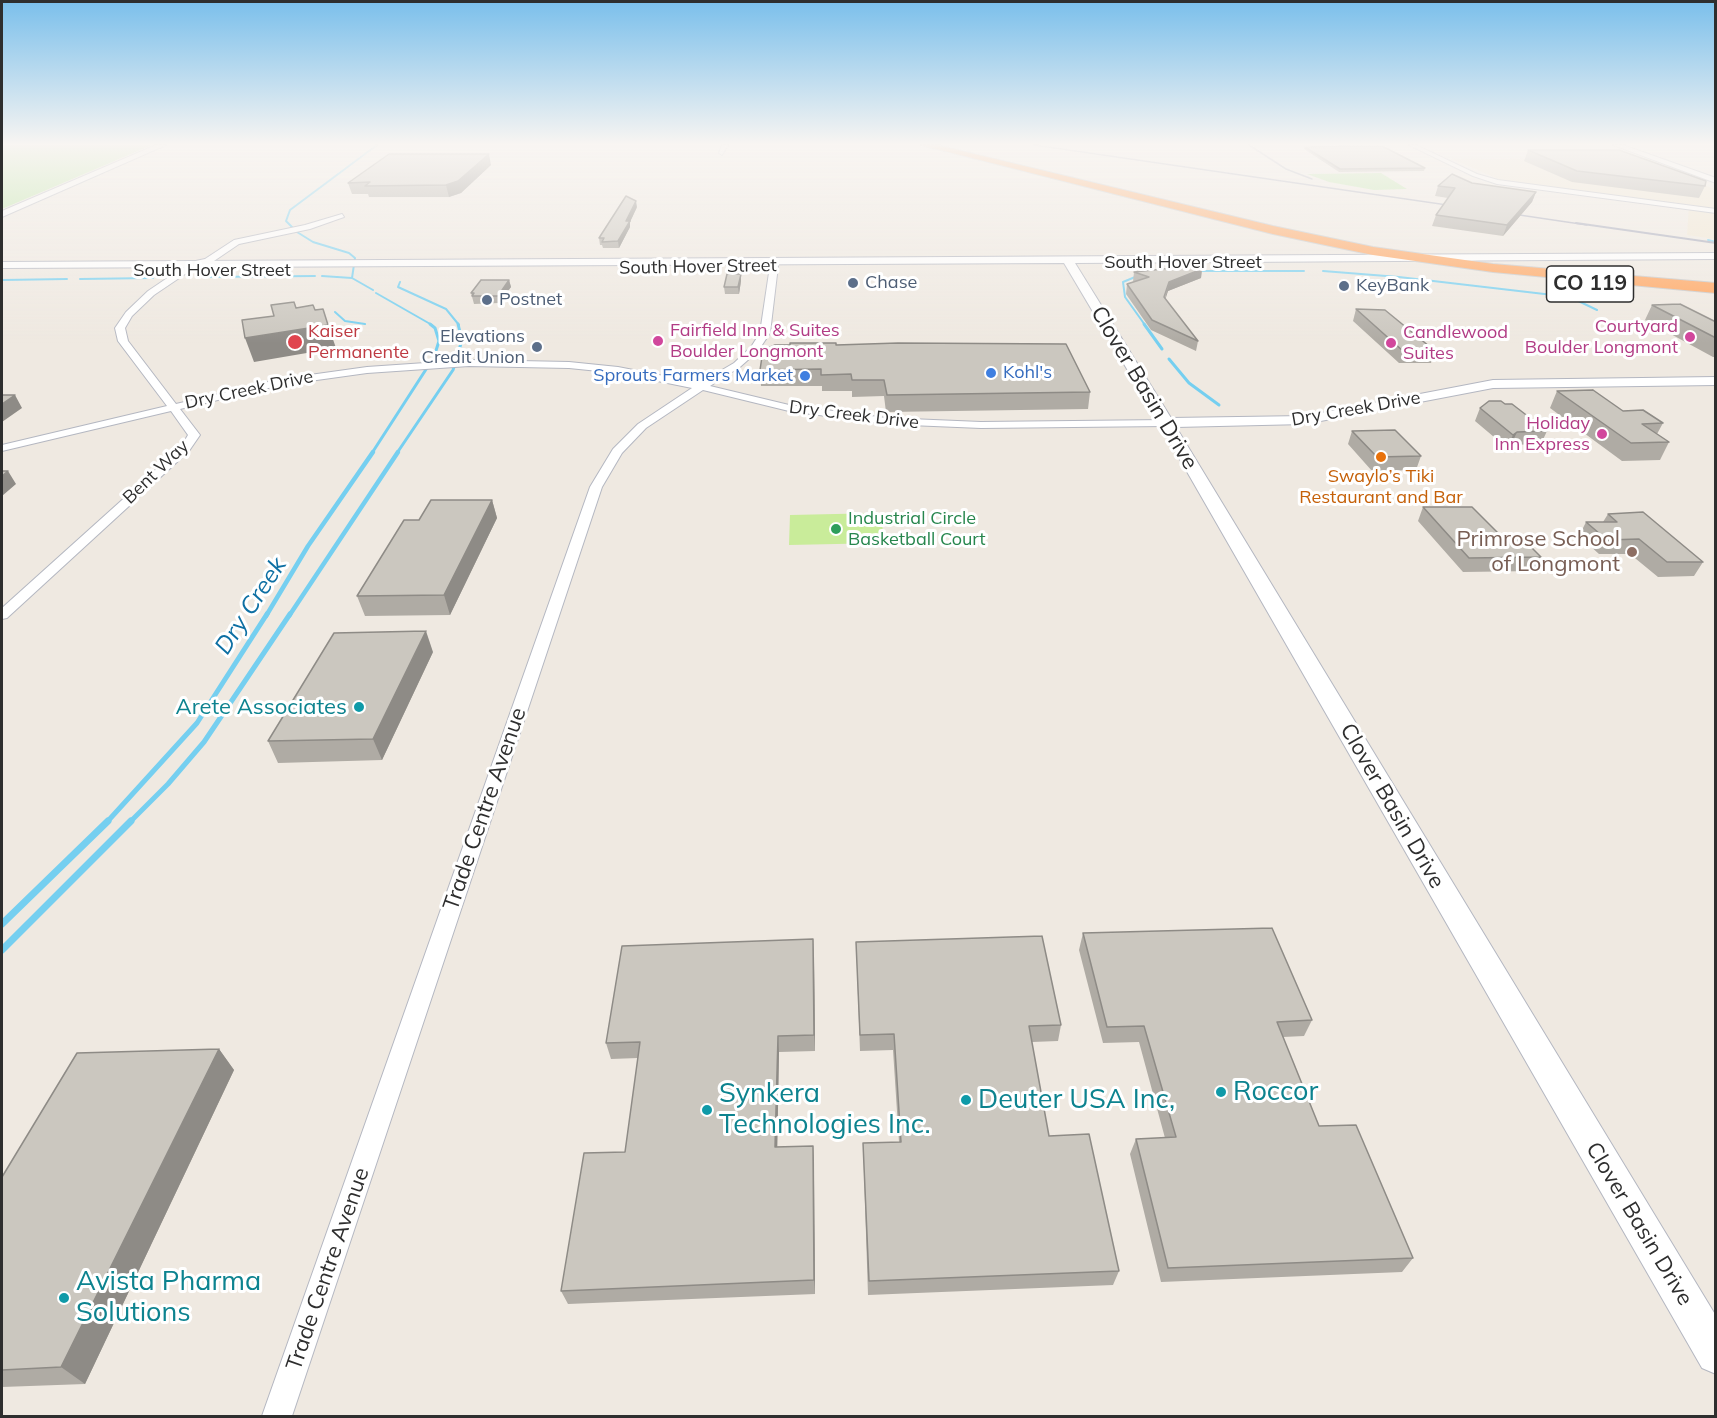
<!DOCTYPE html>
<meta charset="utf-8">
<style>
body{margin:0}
#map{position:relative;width:1717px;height:1418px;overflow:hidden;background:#efe9e1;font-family:Mulish,sans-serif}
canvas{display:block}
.frame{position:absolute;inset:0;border:3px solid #2e2e2e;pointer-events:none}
</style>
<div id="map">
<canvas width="1717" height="1418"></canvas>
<div class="frame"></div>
</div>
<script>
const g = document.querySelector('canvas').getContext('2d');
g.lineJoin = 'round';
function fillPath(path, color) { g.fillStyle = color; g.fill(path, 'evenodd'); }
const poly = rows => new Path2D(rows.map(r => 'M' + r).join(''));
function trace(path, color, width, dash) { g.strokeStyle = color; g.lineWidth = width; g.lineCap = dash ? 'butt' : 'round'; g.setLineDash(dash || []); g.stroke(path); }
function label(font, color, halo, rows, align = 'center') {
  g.font = font + ' Mulish,sans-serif'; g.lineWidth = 6; g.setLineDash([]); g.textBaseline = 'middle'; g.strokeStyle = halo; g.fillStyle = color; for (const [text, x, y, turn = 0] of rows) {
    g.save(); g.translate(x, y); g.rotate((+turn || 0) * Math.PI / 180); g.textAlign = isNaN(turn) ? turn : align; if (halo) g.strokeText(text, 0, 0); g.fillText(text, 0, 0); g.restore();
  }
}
fillPath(poly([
 [1633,158,1715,189,1715,239,1687,235,1689,205,1503,181,1451,159]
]), '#f0e6d1');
fillPath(poly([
 [2,145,152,145,2,209],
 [1381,173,1407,189,1374,190,1329,182,1307,174]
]), '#b6e59e');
fillPath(poly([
 [881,513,884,543,789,545,790,515]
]), '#c9ec9a');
trace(poly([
 [1708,240,1716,242],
 [1197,271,1304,271],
 [1323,271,1399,277,1570,297,1597,310],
 [1140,275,1123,282,1125,297,1145,325],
 [322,276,352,278],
 [203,277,315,276],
 [80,279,153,278],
 [2,280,67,279],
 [400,282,398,287,446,309,459,325],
 [373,290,352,278,355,258,349,253,313,242,297,232,286,221,290,210,377,145],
 [376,293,432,325],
 [335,312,345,321,365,324]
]), '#75cff0', 2);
trace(poly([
 [1144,324,1162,349],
 [1169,359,1189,383,1219,405],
 [372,453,434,357,439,341,435,328,430,324],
 [397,453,453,370,462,340,458,324]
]), '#75cff0', 3);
trace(poly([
 [266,616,308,546,373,452],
 [289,616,398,452]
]), '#75cff0', 4.5);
trace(poly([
 [107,822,197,723,267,614],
 [130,822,168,784,204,742,290,614]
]), '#75cff0', 5);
trace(poly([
 [2,924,108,821],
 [2,950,131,821]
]), '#75cff0', 7);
const street = poly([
 [722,145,728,145,722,155,719,153,722,145],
 [1409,145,1416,145,1477,174,1498,180,1716,209,1716,213,1497,184,1473,176,1409,145],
 [342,214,344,217,310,229,239,244,211,263,197,266,154,295,132,316,125,328,128,341,176,404,281,379,367,367,469,360,569,362,618,367,700,383,734,363,751,347,760,333,770,266,774,264,778,266,770,333,758,351,740,367,710,386,789,405,886,418,981,422,1166,420,1171,423,1166,426,981,428,886,424,789,411,703,390,646,428,622,453,602,487,292,1416,262,1416,590,487,613,449,638,424,692,388,618,373,569,368,469,366,367,373,281,385,180,409,200,435,189,451,7,618,2,619,2,608,181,447,188,435,171,411,2,451,2,445,167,406,118,341,115,328,126,312,148,291,191,262,205,259,234,240,305,225,342,214]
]);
const secondary = poly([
 [156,145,166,145,2,217,2,211,156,145],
 [1613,145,1623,145,1716,178,1716,183,1613,145],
 [1716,253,1716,259,1075,263,1171,418,1305,416,1493,380,1716,377,1716,385,1493,388,1305,424,1176,427,1716,1316,1716,1374,1702,1368,1159,423,1064,263,2,268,2,262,1716,253]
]);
const highway = poly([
 [921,145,937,145,1273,226,1373,247,1493,264,1716,283,1716,293,1493,272,1373,255,1273,234,921,145]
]);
trace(street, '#b4b7c1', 2);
trace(secondary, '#b4b7c1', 2);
trace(highway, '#c9c9c9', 2);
fillPath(street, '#fff');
fillPath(secondary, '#fff');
fillPath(highway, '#ffa35c');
trace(poly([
 [1034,145,1461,207],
 [1249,145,1286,169,1312,179],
 [1506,213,1587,225]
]), '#a3a6b8', 1.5);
trace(poly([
 [1576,223,1716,243]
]), '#a3a6b8', 2);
fillPath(poly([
 [1305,147,1425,168,1424,171,1339,172,1304,149],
 [1528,150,1705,186,1699,198,1572,182,1524,161],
 [491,165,461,193,449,197,369,197,368,194,352,194,348,183],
 [1472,183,1536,192,1532,202,1503,236,1432,226,1436,215,1448,198,1435,196,1438,186],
 [637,207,630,222,630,227,619,248,603,248,602,245,600,245,599,238],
 [1202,269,1201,278,1168,291,1165,298,1198,341,1196,351,1151,330,1126,294,1127,284,1135,282,1133,281,1134,272],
 [741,274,741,281,739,294,725,294,724,287],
 [509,280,511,287,499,303,474,304,471,293],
 [1652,305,1716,322,1716,357,1713,357,1645,320],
 [1356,309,1435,351,1431,363,1399,363,1353,321],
 [836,345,1090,392,1088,409,886,412,884,396,852,397,852,391,822,391,822,386,761,386,760,370],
 [1557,391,1663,423,1657,434,1669,442,1660,460,1622,461,1550,408],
 [1505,404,1547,431,1541,444,1511,445,1507,448,1475,421,1480,408],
 [1352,431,1421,456,1416,470,1372,471,1348,444],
 [492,500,497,518,450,615,365,616,357,596],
 [1423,507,1505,540,1541,557,1534,571,1463,572,1418,521],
 [1608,514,1703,562,1694,576,1658,577,1630,554,1599,554,1579,536,1586,522,1603,522],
 [433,652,382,760,278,763,268,741],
 [1083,933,1312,1020,1304,1036,1283,1037,1319,1126,1413,1258,1402,1272,1161,1282,1130,1154,1136,1139,1165,1138,1139,1042,1103,1043,1079,950],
 [856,942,1061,1025,1058,1041,1032,1042,1049,1136,1119,1271,1113,1285,868,1295,863,1143,899,1142,893,1050,860,1051],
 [814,956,815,1051,779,1052,777,1147,813,1146,815,1294,568,1304,561,1291,625,1152,638,1058,611,1059,606,1043],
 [219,1049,234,1070,85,1384,2,1387,2,1177]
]), '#afaba4');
fillPath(poly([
 [489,154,491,165,461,193,449,197,446,185],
 [1536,192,1532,202,1503,236,1507,225],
 [636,201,637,207,630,222,630,227,619,248,618,241,626,221],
 [1202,269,1201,278,1168,291,1163,307,1169,282],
 [741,274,741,281,739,294,738,287],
 [509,280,511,287,499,303,498,296],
 [328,325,336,348,254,362,245,338],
 [15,395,22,408,2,422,2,404],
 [1517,432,1511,445,1507,448,1513,435],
 [8,471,16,484,2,496,2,476],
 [492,500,497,518,450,615,444,595],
 [426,631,433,652,382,760,373,739],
 [813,939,814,956,815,1051,814,1035],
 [778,1036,779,1052,777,1163,775,1147],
 [219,1049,234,1070,85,1384,61,1367],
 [813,1146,814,1161,815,1294,814,1280]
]), '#8e8b86');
const building = poly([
 [1382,146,1425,168,1340,169,1305,147,1382,146],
 [1528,150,1619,150,1706,181,1705,186,1577,171,1528,150],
 [389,154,489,154,458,181,446,185,365,186,370,182,348,183,389,154],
 [1452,174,1472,183,1536,192,1507,225,1436,215,1455,188,1438,186,1452,174],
 [626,196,636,201,626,221,630,221,618,241,602,242,604,238,599,238,626,196],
 [1201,265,1202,269,1169,282,1164,297,1198,341,1152,320,1127,284,1149,277,1134,272,1201,265],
 [727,274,741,274,738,287,724,287,727,274],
 [481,280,509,280,498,296,472,296,474,293,471,293,481,280],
 [294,302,296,308,313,305,315,310,323,309,328,325,245,338,242,320,274,316,271,305,294,302],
 [1680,304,1716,322,1716,338,1652,305,1680,304],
 [1356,309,1385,310,1435,351,1403,351,1356,309],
 [790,343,836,343,836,345,898,343,1066,344,1090,392,887,395,884,380,852,380,851,374,821,375,821,369,760,370,763,350,775,345,790,345,790,343],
 [1593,390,1623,411,1643,410,1663,423,1642,424,1669,442,1631,443,1557,391,1593,390],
 [2,395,15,395,2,404,2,395],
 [1489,401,1501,401,1505,404,1512,404,1547,431,1517,432,1513,435,1480,408,1489,401],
 [1395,430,1421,456,1377,457,1352,431,1395,430],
 [2,471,8,471,2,476,2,471],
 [431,500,492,500,444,595,357,596,404,520,419,520,431,500],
 [1423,507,1472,507,1505,540,1523,539,1541,557,1469,558,1423,507],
 [1643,512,1703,562,1667,562,1639,539,1607,540,1586,522,1617,522,1608,514,1643,512],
 [426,631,373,739,268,741,334,633,426,631],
 [1272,928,1312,1020,1277,1022,1319,1126,1356,1125,1413,1258,1168,1268,1136,1139,1176,1137,1144,1026,1107,1027,1083,933,1272,928],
 [1042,936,1061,1025,1029,1026,1049,1136,1089,1134,1119,1271,869,1281,863,1143,901,1142,894,1034,860,1035,856,942,1042,936],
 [813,939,814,1035,778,1036,775,1147,813,1146,814,1280,561,1291,584,1153,625,1152,640,1042,606,1043,622,946,813,939],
 [219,1049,61,1367,2,1370,2,1177,77,1053,219,1049]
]);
fillPath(building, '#cbc7bf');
trace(building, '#8e8b86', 1.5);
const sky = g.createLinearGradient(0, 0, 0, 343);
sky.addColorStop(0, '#7abfeb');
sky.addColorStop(0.42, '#f8f5f2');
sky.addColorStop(1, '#f8f5f200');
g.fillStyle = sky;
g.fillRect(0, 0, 1717, 343);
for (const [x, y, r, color] of [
 [853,283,6,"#5c6f8a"],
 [1344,286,6,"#5c6f8a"],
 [487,300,6,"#5c6f8a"],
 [1690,337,6,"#d1479c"],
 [658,341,6,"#d1479c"],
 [295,342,8,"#e0444e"],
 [1391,343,6,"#d1479c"],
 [537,347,6,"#5c6f8a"],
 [991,373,6,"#3f7fe0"],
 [805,376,6,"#3f7fe0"],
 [1602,434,6,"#d1479c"],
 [1381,457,6,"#e8710a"],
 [836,529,6,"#2e9e5b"],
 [1632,552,6,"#8d6e63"],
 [359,707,6,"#0f9aa8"],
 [1221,1092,6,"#0f9aa8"],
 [966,1100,6,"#0f9aa8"],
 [707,1110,6,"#0f9aa8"],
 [64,1298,6,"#0f9aa8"]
]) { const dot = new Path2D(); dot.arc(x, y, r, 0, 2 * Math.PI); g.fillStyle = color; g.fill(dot); trace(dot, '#fff', 2); }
label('18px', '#2e2e2e', '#fff', [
 ["South Hover Street",1183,263],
 ["South Hover Street",698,267,-1],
 ["South Hover Street",212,271],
 ["Dry Creek Drive",249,390,-12],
 ["Dry Creek Drive",1356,409,-10],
 ["Dry Creek Drive",854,415,7],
 ["Bent Way",156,472,-44]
]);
label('18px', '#4e5e75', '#fff', [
 ["Chase",865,283],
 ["KeyBank",1356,286],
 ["Postnet",499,300],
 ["Elevations",525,337,"right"],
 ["Credit Union",525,358,"right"]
], 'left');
label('18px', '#b23c85', '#fff', [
 ["Courtyard",1678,327],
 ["Boulder Longmont",1678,348],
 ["Fairfield Inn & Suites",670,331,"left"],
 ["Boulder Longmont",670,352,"left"],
 ["Candlewood",1403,333,"left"],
 ["Suites",1403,354,"left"],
 ["Holiday",1590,424],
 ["Inn Express",1590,445]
], 'right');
label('18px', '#be3a42', '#fff', [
 ["Kaiser",308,332],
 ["Permanente",308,353]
], 'left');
label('18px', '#366cbe', '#fff', [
 ["Kohl's",1003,373],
 ["Sprouts Farmers Market",793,376,"right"]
], 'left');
label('18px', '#c56008', '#fff', [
 ["Swaylo’s Tiki",1381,477],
 ["Restaurant and Bar",1381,498]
]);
label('18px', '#27864d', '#fff', [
 ["Industrial Circle",848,519],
 ["Basketball Court",848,540]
], 'left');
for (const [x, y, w] of [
 [1590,284,87]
]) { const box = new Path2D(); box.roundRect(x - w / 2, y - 18, w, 36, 4.5); g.fillStyle = '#fff'; g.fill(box); trace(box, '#2e2e2e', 1.5); }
label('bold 21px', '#2e2e2e', null, [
 ["CO 119",1590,284]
]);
label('22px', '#2e2e2e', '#fff', [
 ["Clover Basin Drive",1144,388,59],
 ["Clover Basin Drive",1392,806,60],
 ["Trade Centre Avenue",485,809,-71],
 ["Clover Basin Drive",1639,1224,59],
 ["Trade Centre Avenue",328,1269,-71]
]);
label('22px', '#785e54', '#fff', [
 ["Primrose School",1620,539],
 ["of Longmont",1620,564]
], 'right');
label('22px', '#0d838f', '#fff', [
 ["Arete Associates",347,707]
], 'right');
label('italic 24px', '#0d6fa3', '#fff', [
 ["Dry Creek",251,606,-57]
]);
label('27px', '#0d838f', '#fff', [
 ["Roccor",1233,1092],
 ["Synkera",719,1094],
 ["Technologies Inc.",719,1125],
 ["Deuter USA Inc,",978,1100],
 ["Avista Pharma",76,1282],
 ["Solutions",76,1313]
], 'left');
</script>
